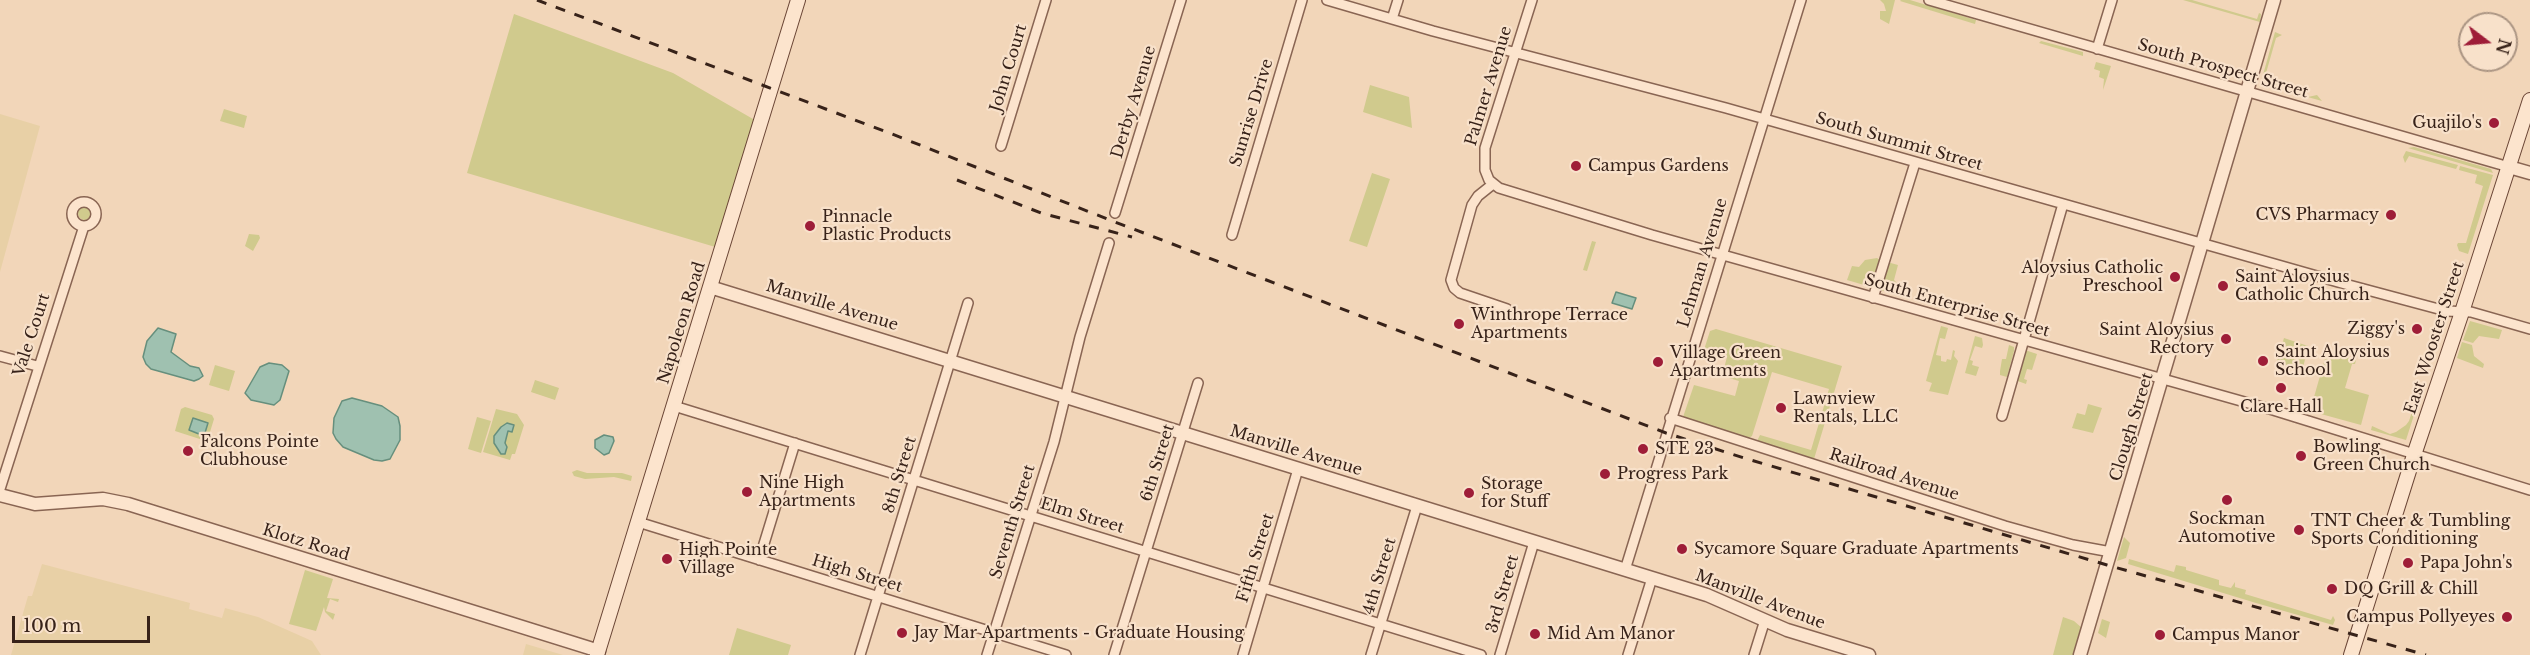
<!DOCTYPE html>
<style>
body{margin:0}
#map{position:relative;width:2530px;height:655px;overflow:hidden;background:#f2d6b9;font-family:"Libre Baskerville",serif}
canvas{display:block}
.north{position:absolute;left:2458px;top:12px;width:60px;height:60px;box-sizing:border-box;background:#f8e1ca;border:2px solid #ab9583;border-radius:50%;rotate:106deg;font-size:16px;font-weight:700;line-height:24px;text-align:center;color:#372219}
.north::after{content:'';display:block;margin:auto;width:21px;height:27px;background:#9e1d38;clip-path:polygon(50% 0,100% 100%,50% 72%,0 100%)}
.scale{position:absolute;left:12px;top:616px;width:138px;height:27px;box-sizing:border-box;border:3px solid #372219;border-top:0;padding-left:8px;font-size:18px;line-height:21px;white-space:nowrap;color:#372219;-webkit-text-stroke:4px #f8e1ca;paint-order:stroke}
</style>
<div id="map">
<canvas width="2530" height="655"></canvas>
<div class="north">N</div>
<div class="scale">100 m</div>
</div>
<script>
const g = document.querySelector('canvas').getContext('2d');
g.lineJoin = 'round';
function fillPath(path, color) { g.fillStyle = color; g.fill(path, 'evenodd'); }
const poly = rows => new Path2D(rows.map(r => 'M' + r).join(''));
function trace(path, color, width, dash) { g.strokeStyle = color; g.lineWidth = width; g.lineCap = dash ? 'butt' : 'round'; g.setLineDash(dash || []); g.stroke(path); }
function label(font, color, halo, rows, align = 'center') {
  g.font = font + ' "Libre Baskerville",serif'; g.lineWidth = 4.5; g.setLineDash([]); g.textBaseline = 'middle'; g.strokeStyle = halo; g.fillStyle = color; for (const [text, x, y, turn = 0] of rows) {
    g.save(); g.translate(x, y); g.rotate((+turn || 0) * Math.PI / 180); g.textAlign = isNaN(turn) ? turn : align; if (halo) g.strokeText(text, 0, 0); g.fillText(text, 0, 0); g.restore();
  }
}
fillPath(poly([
 [0,114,40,126,0,272],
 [42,564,190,603,189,609,222,618,225,608,258,617,312,641,321,655,11,655,28,596,32,596],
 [526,644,563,655,523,655]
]), '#e8d0a6');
fillPath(poly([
 [1880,0,1895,0,1889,24,1880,19,1880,11,1886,11,1884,4],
 [1901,0,1910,0,1976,20,1975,24,1900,1],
 [2183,0,2192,0,2257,19,2259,13,2261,14,2260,22],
 [514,14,673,73,760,123,722,249,467,173],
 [2275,32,2282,35,2276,38,2266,73,2270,73,2272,76,2261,82],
 [2041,41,2083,52,2083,56,2039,43],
 [2096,62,2111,66,2103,90,2104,79,2099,77,2100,71,2094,69],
 [2273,79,2280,88,2308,97,2317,95,2322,101,2261,84],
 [1370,85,1409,97,1412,128,1363,112],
 [224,109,247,116,244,128,220,121],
 [2414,147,2491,169,2493,173,2408,148],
 [2406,151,2458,165,2456,169,2409,156,2405,163,2403,157],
 [2460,166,2493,175,2468,254,2459,251,2457,245,2458,243,2466,243,2483,186,2475,183,2477,175,2459,170],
 [1372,173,1390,179,1367,247,1349,241],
 '78 213a7 7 0 1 1 14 0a7 7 0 1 1-14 0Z',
 [249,234,259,235,260,238,253,251,245,246],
 [1592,241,1596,242,1587,271,1583,270],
 [1877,258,1880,260,1871,287,1847,280,1852,266,1859,267,1865,260],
 [1887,262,1898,265,1894,280,1899,285,1897,295,1880,290],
 [2470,321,2502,330,2499,339,2479,336,2473,343,2463,340],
 [1941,326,1948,328,1945,339,1940,338,1936,355,1941,356,1941,361,1946,362,1947,359,1951,360,1953,350,1955,351,1954,356,1958,361,1948,395,1929,391,1932,383,1926,381],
 [1716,329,1842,366,1814,459,1757,441,1760,435,1811,450,1829,389,1772,372,1752,436,1747,439,1683,417,1694,385,1735,396,1739,381,1722,376,1727,357,1707,351,1705,357,1702,356,1710,331],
 [1975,336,1982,338,1983,345,1982,348,1975,346,1970,360,1973,361,1972,365,1979,367,1976,376,1965,373],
 [2284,338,2308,346,2303,368,2296,370,2276,364],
 [2462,342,2472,345,2474,356,2484,364,2483,368,2457,358],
 [2009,345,2014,347,2014,351,2007,377,2000,375,2000,371,2002,359,2006,359],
 [2025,350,2037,354,2032,370,2027,369,2024,379,2027,380,2026,384,2015,380],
 [2338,354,2356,360,2355,364,2352,364,2345,388,2369,395,2361,425,2310,411,2326,355,2336,357],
 [215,365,235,371,229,391,209,385],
 [535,380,559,388,555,400,531,392],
 [2418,384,2421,384,2423,387,2406,440,2371,430,2372,426,2390,434,2396,432,2406,425,2409,421,2417,396],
 [2088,404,2102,408,2093,433,2072,428,2077,413,2085,415],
 [185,407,212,415,214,419,206,445,206,441,175,431,181,409],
 [496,409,517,414,524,425,515,454,512,454,510,460,483,452],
 [477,417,491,421,481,453,468,449],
 [577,470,587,473,622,473,632,476,631,481,614,477,585,479,574,476,572,472],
 [2124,537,2130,543,2126,558,2117,561],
 [2129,559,2174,572,2176,565,2186,567,2186,570,2219,580,2219,585,2231,588,2235,582,2235,587,2246,590,2245,594,2331,620,2333,616,2335,620,2333,625,2256,603,2128,564],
 [305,570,333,579,327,598,339,599,338,602,330,599,326,611,335,614,333,620,325,612,324,607,316,631,289,624],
 [2063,617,2074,621,2082,628,2074,655,2053,655],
 [2102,619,2110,622,2106,638,2098,633],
 [737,628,791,645,788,655,729,655]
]), '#d0ca8d');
const water = poly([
 [1616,292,1636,298,1632,309,1612,303,1616,292],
 [158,328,176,334,171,352,190,366,199,368,203,376,199,379,194,381,151,369,146,364,143,357,147,341,158,328],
 [269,363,282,365,289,371,280,400,274,405,251,400,245,393,260,367,269,363],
 [352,398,382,406,398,417,400,426,400,440,390,459,382,461,374,460,343,447,336,439,333,433,334,418,342,401,352,398],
 [193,418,208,423,204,436,189,430,193,418],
 [507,423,514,425,512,432,508,431,505,443,507,447,505,454,501,454,494,443,494,436,501,427,507,423],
 [604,435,613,437,614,441,609,453,604,455,595,448,595,440,604,435]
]);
fillPath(water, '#9fc1b0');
trace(water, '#668f7d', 1.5);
const minor = poly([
 [1327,0,1433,31,1726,108,2345,284,2446,311,2471,312,2530,329],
 [1532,0,1485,148,1485,170,1489,180,1499,188,1652,235,2273,410,2530,490],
 [1929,0,2509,167],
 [1392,19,1398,0],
 [2097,49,2112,0],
 [1001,146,1046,0],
 [1493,184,1478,196,1472,205,1451,280,1454,288,1460,293,1507,309],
 '72 214a12 12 0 1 1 24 0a12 12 0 1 1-24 0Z',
 [1115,213,1181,0],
 [1232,235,1302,0],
 [1873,298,1915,163],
 [0,356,37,366],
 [674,406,1481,655],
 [2002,416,2063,204],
 [1670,418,2005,526,2073,545,2111,552],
 [0,489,84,226],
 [638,522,1066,655],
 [759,560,795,443],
 [1625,570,1801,0],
 [860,655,968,303],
 [987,655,1054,442,1080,337,1109,243],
 [1114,655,1198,383],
 [1243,655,1298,469],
 [1371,655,1417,506],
 [1500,655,1534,542],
 [1628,655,1652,578],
 [1754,655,1765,620]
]);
const tertiary = poly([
 [2509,167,2530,173],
 [710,287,1707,595,1787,630,1869,655],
 [0,495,35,504,103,499,128,504,599,651],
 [2080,655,2274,0]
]);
const secondary = poly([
 [597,655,798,0],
 [2351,655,2414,455,2462,312,2530,100]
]);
trace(minor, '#896553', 12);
trace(tertiary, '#896553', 15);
trace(secondary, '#6b4636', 16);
trace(minor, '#fce4cd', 9);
trace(tertiary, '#fce4cd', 12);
trace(secondary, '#fce4cd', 14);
trace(poly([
 [537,0,892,134,1115,222,1666,433,1744,458,2107,565,2426,655],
 [957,180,1041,213,1132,237]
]), '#372219', 3, [10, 10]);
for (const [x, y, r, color] of [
 [2494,123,6,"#9e1d38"],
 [1576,166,6,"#9e1d38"],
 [2391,215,6,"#9e1d38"],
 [810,226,6,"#9e1d38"],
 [2175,277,6,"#9e1d38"],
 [2223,286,6,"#9e1d38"],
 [1459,324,6,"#9e1d38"],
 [2417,329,6,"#9e1d38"],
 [2226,339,6,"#9e1d38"],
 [2263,361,6,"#9e1d38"],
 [1658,362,6,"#9e1d38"],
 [2281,388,6,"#9e1d38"],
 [1781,408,6,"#9e1d38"],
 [1643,449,6,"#9e1d38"],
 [188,451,6,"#9e1d38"],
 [2301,456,6,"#9e1d38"],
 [1605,474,6,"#9e1d38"],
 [747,492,6,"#9e1d38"],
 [1469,493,6,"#9e1d38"],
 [2227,500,6,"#9e1d38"],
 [2299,530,6,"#9e1d38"],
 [1682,549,6,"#9e1d38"],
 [667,559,6,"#9e1d38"],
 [2408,563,6,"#9e1d38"],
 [2332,589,6,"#9e1d38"],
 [2507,617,6,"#9e1d38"],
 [902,633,6,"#9e1d38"],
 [1535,634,6,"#9e1d38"],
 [2160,635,6,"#9e1d38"]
]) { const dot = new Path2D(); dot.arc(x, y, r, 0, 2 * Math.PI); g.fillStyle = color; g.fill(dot); trace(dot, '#f8e1ca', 2); }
label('16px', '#372219', '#f8e1ca', [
 ["John Court",1009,68,-73],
 ["South Prospect Street",2223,69,16],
 ["Palmer Avenue",1489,86,-73],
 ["Derby Avenue",1134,102,-73],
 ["Sunrise Drive",1252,113,-73],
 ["South Summit Street",1899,142,16],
 ["Lehman Avenue",1703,263,-73],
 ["Manville Avenue",832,306,17],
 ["South Enterprise Street",1957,306,16],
 ["Napoleon Road",682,323,-73],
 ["Vale Court",32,335,-72],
 ["East Wooster Street",2435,338,-72],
 ["Clough Street",2132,427,-73],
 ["Manville Avenue",1296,451,17],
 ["6th Street",1158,463,-73],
 ["8th Street",900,475,-73],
 ["Railroad Avenue",1894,475,18],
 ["Elm Street",1082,516,17],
 ["Seventh Street",1013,522,-73],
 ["Klotz Road",306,543,17],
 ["Fifth Street",1256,558,-73],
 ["High Street",857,574,17],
 ["4th Street",1380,576,-73],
 ["3rd Street",1503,594,-74],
 ["Manville Avenue",1760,600,21]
]);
label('16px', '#372219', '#f8e1ca', [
 ["Guajilo's",2482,123,"right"],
 ["Campus Gardens",1588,166],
 ["CVS Pharmacy",2379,215,"right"],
 ["Pinnacle",822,217],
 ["Plastic Products",822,235],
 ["Aloysius Catholic",2163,268,"right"],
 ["Preschool",2163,286,"right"],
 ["Saint Aloysius",2235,277],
 ["Catholic Church",2235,295],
 ["Winthrope Terrace",1471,315],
 ["Apartments",1471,333],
 ["Ziggy's",2405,329,"right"],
 ["Saint Aloysius",2214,330,"right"],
 ["Rectory",2214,348,"right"],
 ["Saint Aloysius",2275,352],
 ["School",2275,370],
 ["Village Green",1670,353],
 ["Apartments",1670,371],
 ["Lawnview",1793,399],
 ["Rentals, LLC",1793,417],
 ["Clare Hall",2281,407,"center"],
 ["Falcons Pointe",200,442],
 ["Clubhouse",200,460],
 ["Bowling",2313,447],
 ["Green Church",2313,465],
 ["STE 23",1655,449],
 ["Progress Park",1617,474],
 ["Nine High",759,483],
 ["Apartments",759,501],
 ["Storage",1481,484],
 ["for Stuff",1481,502],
 ["Sockman",2227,519,"center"],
 ["Automotive",2227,537,"center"],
 ["TNT Cheer & Tumbling",2311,521],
 ["Sports Conditioning",2311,539],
 ["Sycamore Square Graduate Apartments",1694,549],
 ["High Pointe",679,550],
 ["Village",679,568],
 ["Papa John's",2420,563],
 ["DQ Grill & Chill",2344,589],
 ["Campus Pollyeyes",2495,617,"right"],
 ["Jay Mar Apartments - Graduate Housing",914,633],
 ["Mid Am Manor",1547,634],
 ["Campus Manor",2172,635]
], 'left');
</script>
